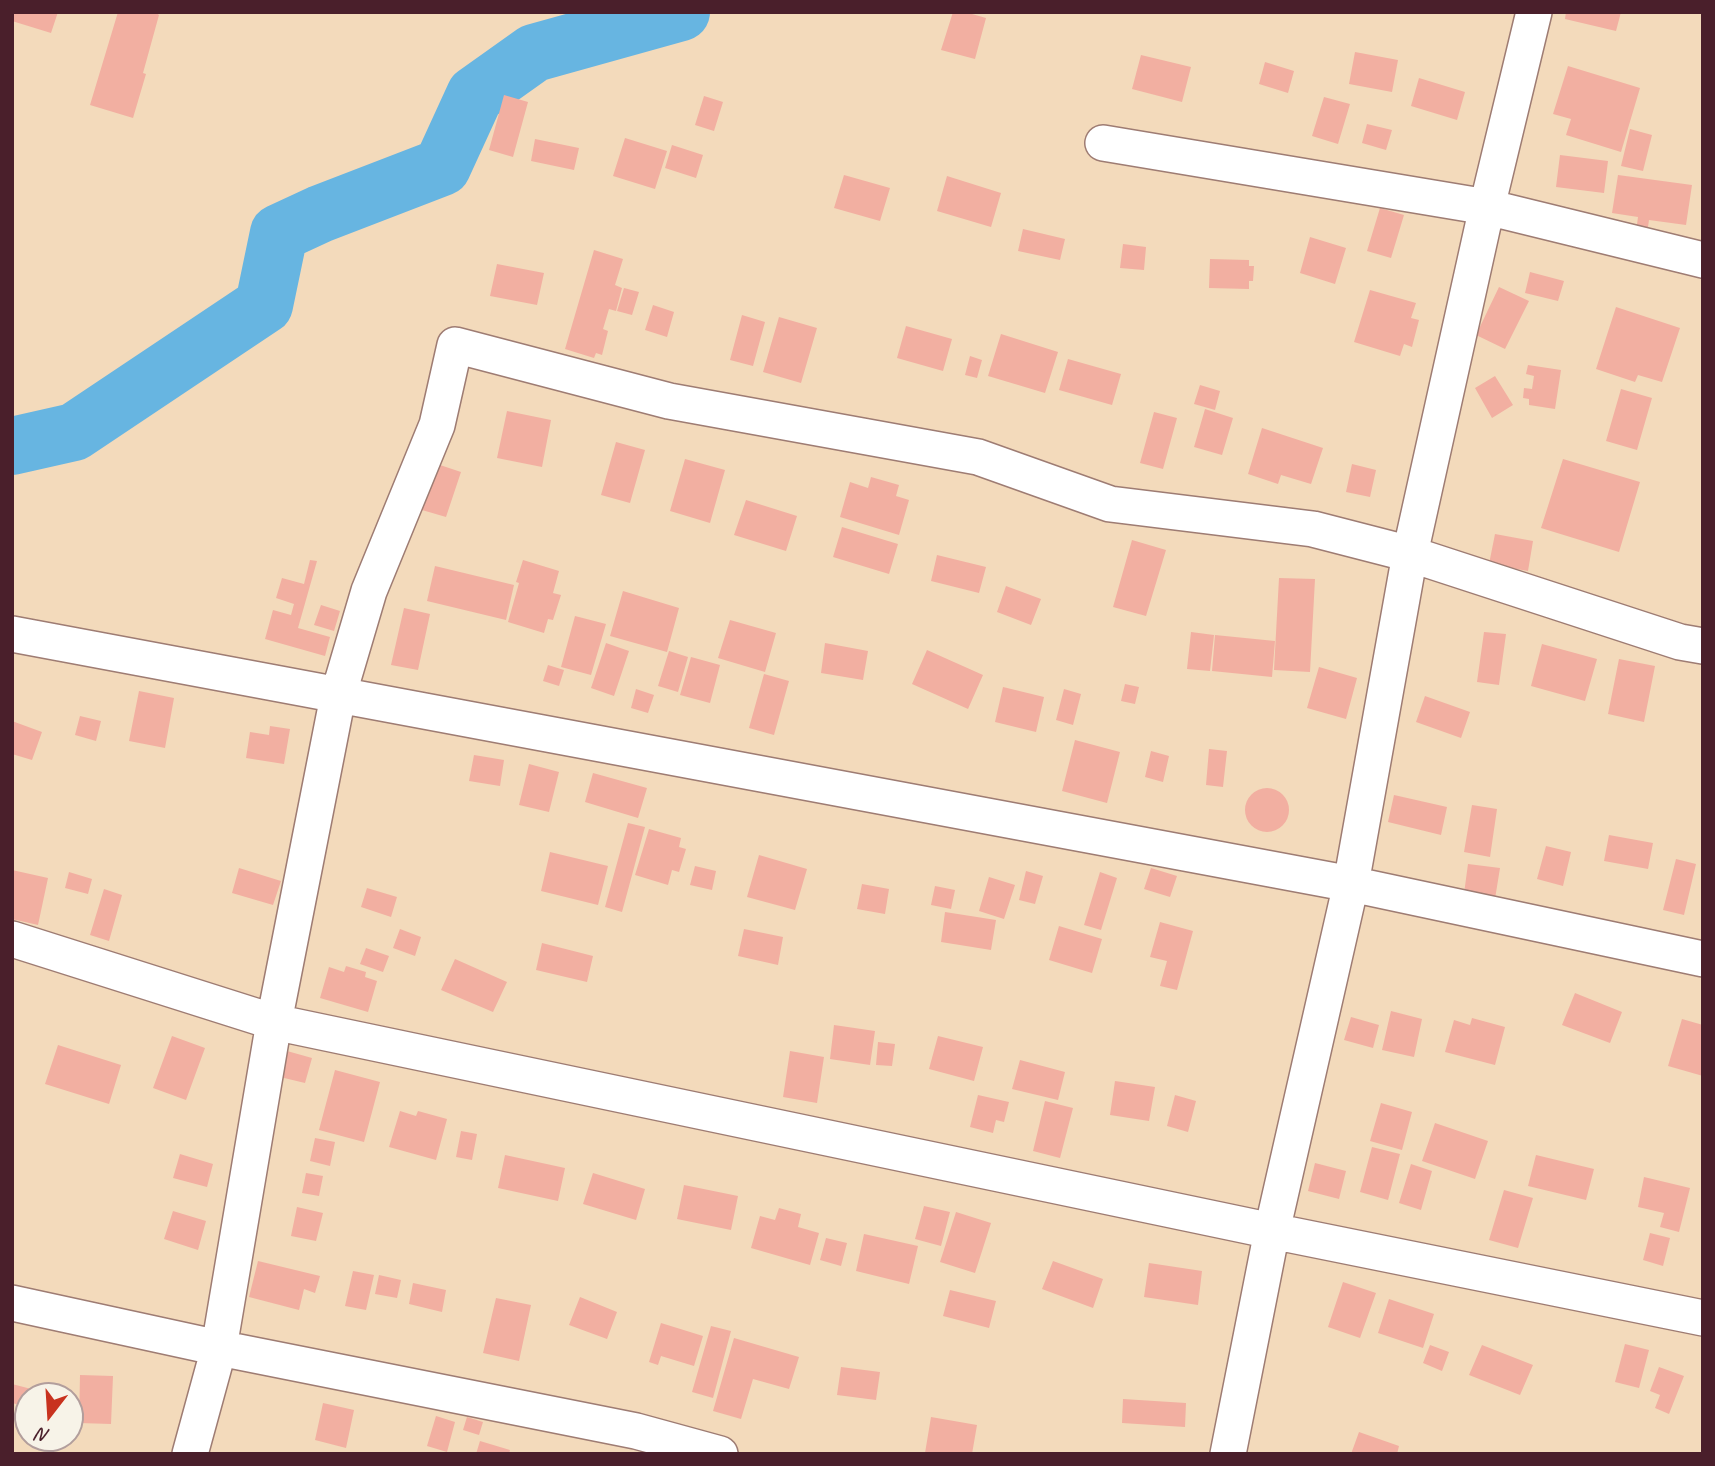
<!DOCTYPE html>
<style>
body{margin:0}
#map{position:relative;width:1715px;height:1466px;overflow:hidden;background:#f3dabb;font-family:Caveat,sans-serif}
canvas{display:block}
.frame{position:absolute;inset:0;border:14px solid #4a1f2b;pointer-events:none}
.north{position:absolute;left:14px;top:1382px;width:70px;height:70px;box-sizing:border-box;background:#f7f3e8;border:2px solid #b29e9c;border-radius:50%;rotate:197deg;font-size:19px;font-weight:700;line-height:28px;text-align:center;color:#4a1f2b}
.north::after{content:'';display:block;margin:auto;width:24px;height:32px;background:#c8321e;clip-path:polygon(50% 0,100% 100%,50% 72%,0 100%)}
</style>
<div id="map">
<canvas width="1715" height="1466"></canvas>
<div class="frame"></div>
<div class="north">N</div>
</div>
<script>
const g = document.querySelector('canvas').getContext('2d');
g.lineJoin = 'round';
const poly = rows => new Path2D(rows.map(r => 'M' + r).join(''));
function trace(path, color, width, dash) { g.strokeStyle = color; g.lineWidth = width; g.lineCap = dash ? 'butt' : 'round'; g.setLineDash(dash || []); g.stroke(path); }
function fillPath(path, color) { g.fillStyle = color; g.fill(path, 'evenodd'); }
trace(poly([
 [12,446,74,432,264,305,279,233,320,214,442,167,475,95,534,53,681,12]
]), '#67b5e1', 58);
fillPath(poly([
 [12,12,58,12,51,33,12,21],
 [118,12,155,12,159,15,143,73,146,74,133,118,90,105],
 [953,12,965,12,986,18,975,59,941,50],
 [1566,12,1621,12,1616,31,1565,19],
 [1355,52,1398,60,1392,92,1349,84],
 [1141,55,1191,67,1182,102,1132,89],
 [1265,62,1294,71,1288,93,1259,84],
 [1568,66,1640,88,1621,152,1566,135,1571,119,1553,114],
 [1419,78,1465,92,1457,120,1411,106],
 [504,95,528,102,513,157,489,150],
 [704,96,723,102,714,131,695,125],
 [1324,97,1350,104,1338,144,1312,136],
 [1367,124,1392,130,1386,150,1362,143],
 [1630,129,1652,135,1643,171,1621,166],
 [625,138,667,151,655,189,613,176],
 [535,139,579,148,574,170,531,161],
 [672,145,703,155,696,178,665,168],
 [1560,155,1608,161,1604,193,1556,187],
 [844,175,890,188,880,221,834,208],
 [1618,175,1692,185,1686,225,1649,220,1647,234,1636,232,1638,217,1612,213],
 [947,176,1001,193,991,227,937,211],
 [1380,208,1404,215,1391,258,1367,251],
 [1023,229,1065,239,1060,260,1018,251],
 [1310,237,1346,248,1335,284,1300,273],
 [1123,244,1146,247,1144,270,1120,268],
 [594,250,623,259,615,285,622,288,616,311,609,309,603,329,608,331,602,355,596,353,594,358,565,349],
 [1210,259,1249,260,1249,266,1254,266,1253,281,1249,281,1249,289,1209,288],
 [497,264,544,273,537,305,490,296],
 [1530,272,1564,281,1558,301,1525,293],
 [1499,287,1529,301,1505,349,1476,335],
 [624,288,639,292,632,315,617,311],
 [1370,290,1416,303,1411,318,1419,320,1412,347,1404,344,1400,356,1354,342],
 [653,305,674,312,667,337,645,330],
 [1616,307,1680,328,1662,382,1638,375,1635,382,1596,369],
 [742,315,765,322,753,366,730,360],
 [779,317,817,328,801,383,763,372],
 [906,326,952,339,943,371,897,358],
 [1001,334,1058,352,1045,393,988,376],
 [970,356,982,360,977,378,965,375],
 [1068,359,1121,374,1112,405,1059,390],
 [1528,365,1561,370,1555,409,1529,405,1529,399,1523,398,1524,388,1532,389,1534,376,1526,374],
 [1495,376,1513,405,1492,418,1475,388],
 [1200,385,1220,391,1215,410,1194,404],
 [1621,389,1652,398,1637,450,1606,441],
 [1205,409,1233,418,1222,455,1194,447],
 [507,411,551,420,542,467,497,458],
 [1154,412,1177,418,1163,469,1140,463],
 [1262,428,1323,448,1311,484,1281,475,1278,484,1248,474],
 [616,442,645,450,630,503,601,495],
 [685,459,725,470,710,523,670,511],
 [1563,459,1640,482,1619,552,1541,528],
 [437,464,461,472,446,517,422,510],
 [1352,464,1376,470,1370,497,1346,492],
 [871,477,899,485,896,496,909,500,899,535,840,517,850,482,868,488],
 [746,500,797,516,786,551,734,535],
 [842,527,898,544,889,574,833,557],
 [1495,534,1533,541,1528,571,1489,564],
 [1132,540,1166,550,1146,616,1113,607],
 [937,555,986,567,979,593,931,581],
 [310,560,317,561,298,628,330,637,325,656,265,639,273,610,291,615,294,604,276,598,282,578,304,584],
 [523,560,559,571,553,593,561,595,553,620,548,619,544,633,508,622,519,583,516,582],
 [435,566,514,585,506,620,427,601],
 [1279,578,1315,579,1310,672,1274,670],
 [1006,586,1041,599,1031,625,997,612],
 [623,591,679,608,667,652,610,636],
 [321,605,340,611,334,631,314,625],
 [404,608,430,614,418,670,391,665],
 [575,616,606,624,591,675,561,667],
 [730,620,776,633,765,672,718,658],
 [1191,632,1214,635,1210,671,1187,669],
 [1484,632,1506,634,1499,685,1477,682],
 [1215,635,1275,641,1272,677,1212,671],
 [606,643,629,651,614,696,591,688],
 [825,643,868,651,863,680,821,673],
 [1542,644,1597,659,1585,701,1531,686],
 [927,650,983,675,968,709,912,684],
 [669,651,688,657,678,692,658,686],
 [691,657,720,665,710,703,680,695],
 [1619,659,1655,666,1644,722,1608,714],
 [548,665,564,670,559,686,543,681],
 [1319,667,1357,678,1346,719,1307,708],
 [764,674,789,681,774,735,749,728],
 [1125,684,1139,687,1135,704,1121,701],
 [1003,687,1044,697,1036,732,995,722],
 [636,689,654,695,648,713,631,708],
 [1064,689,1081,694,1073,725,1056,720],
 [139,691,174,698,165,748,129,741],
 [1425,696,1470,712,1461,738,1416,722],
 [80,716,101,721,96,741,75,735],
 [12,721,42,732,32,760,12,754],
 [270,726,290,729,284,764,246,758,250,732,269,735],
 [1075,740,1120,752,1107,803,1062,791],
 [1209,749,1227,751,1223,787,1206,785],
 [1151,751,1169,756,1163,782,1145,777],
 [474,755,504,760,500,786,469,781],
 [529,764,559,772,549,812,519,805],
 [593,773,647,788,638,818,585,802],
 '1245 810a22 22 0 1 1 44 0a22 22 0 1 1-44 0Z',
 [1394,795,1447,807,1441,835,1388,822],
 [1472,805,1497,809,1490,857,1464,852],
 [628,823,645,827,622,912,605,907],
 [649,829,681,838,679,847,686,849,679,872,672,870,668,885,635,875],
 [1609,835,1653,843,1648,869,1604,861],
 [1546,846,1571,852,1563,886,1537,879],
 [550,852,608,866,598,905,541,891],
 [759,855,807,869,795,910,747,897],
 [1676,859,1696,864,1684,915,1663,910],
 [1468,864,1500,868,1494,905,1463,901],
 [695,866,716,871,712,890,690,885],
 [239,868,281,881,273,905,232,893],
 [1151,868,1177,876,1170,897,1144,889],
 [12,870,48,878,38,925,12,919],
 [1026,871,1043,876,1035,904,1019,900],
 [69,872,92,879,88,894,65,888],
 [1100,872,1117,878,1101,930,1084,925],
 [989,877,1015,885,1004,919,979,911],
 [862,884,889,889,885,914,857,909],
 [935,886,955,890,951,909,931,905],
 [367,888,397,897,391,917,361,907],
 [104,889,122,895,109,941,90,935],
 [945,912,996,920,991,950,941,942],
 [1160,922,1193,931,1177,990,1160,986,1167,961,1150,957],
 [1059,926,1102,939,1092,973,1049,960],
 [400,929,421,937,415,956,393,948],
 [744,929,783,937,778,965,738,956],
 [542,943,593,956,587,982,536,970],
 [366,948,389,956,383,972,360,964],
 [455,959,507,982,493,1012,441,990],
 [346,966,366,972,365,977,377,981,368,1012,320,998,329,967,344,972],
 [1575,993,1622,1012,1610,1043,1562,1025],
 [1391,1011,1422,1019,1414,1057,1382,1050],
 [1351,1017,1379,1025,1373,1048,1344,1040],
 [1472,1018,1505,1027,1495,1065,1445,1052,1454,1020,1470,1025],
 [1682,1019,1703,1025,1703,1076,1668,1066],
 [834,1025,875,1031,870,1065,830,1059],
 [172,1036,205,1048,186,1100,153,1088],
 [938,1036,983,1047,974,1081,929,1069],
 [878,1042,895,1044,892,1066,876,1065],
 [58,1045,121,1065,109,1104,45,1084],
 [287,1051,312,1058,305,1083,280,1077],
 [790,1051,824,1057,817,1103,783,1097],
 [1020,1060,1065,1072,1058,1100,1012,1089],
 [335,1070,380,1082,364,1142,319,1130],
 [1115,1081,1155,1087,1149,1121,1110,1115],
 [978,1095,1009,1102,1004,1122,996,1120,993,1133,970,1127],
 [1175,1095,1196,1101,1188,1132,1167,1126],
 [1045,1101,1073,1108,1060,1158,1033,1151],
 [1381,1103,1412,1112,1402,1150,1370,1141],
 [400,1111,416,1116,418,1111,447,1119,436,1160,389,1147],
 [1435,1123,1488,1141,1475,1179,1422,1161],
 [461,1131,477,1134,472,1160,456,1157],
 [315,1138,335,1142,330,1166,310,1161],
 [1372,1147,1400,1154,1388,1200,1360,1192],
 [180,1154,213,1164,207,1187,173,1178],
 [505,1155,565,1168,558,1201,498,1188],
 [1536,1155,1594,1169,1586,1200,1528,1186],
 [1315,1163,1346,1171,1339,1199,1308,1191],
 [1411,1164,1432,1171,1421,1210,1399,1203],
 [306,1173,323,1176,319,1196,302,1193],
 [593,1173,645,1189,636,1220,583,1204],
 [1644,1177,1690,1188,1679,1232,1660,1227,1664,1213,1638,1207],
 [684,1185,738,1196,731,1230,677,1219],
 [1504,1190,1533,1198,1518,1248,1489,1240],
 [924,1206,950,1212,941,1246,915,1239],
 [297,1207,323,1213,316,1241,291,1236],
 [779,1208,801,1214,798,1227,819,1233,810,1265,751,1248,760,1216,775,1220],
 [173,1211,206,1221,198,1250,164,1239],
 [956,1212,991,1223,975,1273,940,1262],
 [1650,1233,1670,1238,1663,1266,1643,1260],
 [864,1234,918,1246,909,1284,856,1271],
 [826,1238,847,1243,841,1266,820,1260],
 [258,1261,320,1276,315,1293,304,1289,299,1310,249,1297],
 [1053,1261,1103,1279,1093,1308,1042,1289],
 [1149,1263,1202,1271,1198,1305,1144,1297],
 [353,1271,374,1275,366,1310,345,1306],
 [379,1275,401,1280,397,1298,375,1294],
 [1343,1282,1376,1293,1360,1338,1328,1327],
 [413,1283,446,1290,442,1312,409,1304],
 [950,1290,996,1301,989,1328,943,1316],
 [580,1297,617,1312,607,1339,569,1325],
 [496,1298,531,1305,519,1361,483,1353],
 [1389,1299,1434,1314,1423,1348,1378,1333],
 [661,1323,703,1336,694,1366,661,1356,658,1365,649,1362],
 [711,1326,731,1331,713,1398,692,1392],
 [734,1338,799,1357,789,1389,753,1379,741,1419,713,1411],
 [1625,1344,1649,1350,1639,1388,1615,1382],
 [1430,1345,1449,1352,1442,1371,1423,1363],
 [1482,1345,1533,1365,1520,1395,1469,1375],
 [841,1367,880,1372,876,1400,837,1395],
 [1659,1367,1684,1376,1669,1414,1655,1408,1660,1395,1650,1391],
 [80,1375,113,1376,111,1424,79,1423],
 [12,1384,39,1391,38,1396,28,1396,28,1407,12,1403],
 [1123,1399,1186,1403,1185,1427,1122,1423],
 [323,1403,354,1410,346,1448,315,1440],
 [436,1416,455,1422,447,1452,427,1446],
 [467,1417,483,1422,479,1435,463,1430],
 [931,1417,977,1425,972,1454,925,1453],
 [1359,1432,1399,1446,1397,1454,1351,1454],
 [480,1441,510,1450,509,1454,476,1454]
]), '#f2afa1');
const street = poly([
 [1103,143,1487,207,1703,260],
 [12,634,1351,884,1703,959],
 [12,939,274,1022,1272,1231,1703,1318],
 [12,1303,219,1348,636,1431,720,1454],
 [190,1454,219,1348,274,1022,338,696,369,591,437,425,455,345,669,401,978,457,1110,504,1313,529,1410,554,1680,642,1703,646],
 [1228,1454,1272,1231,1351,884,1410,554,1487,207,1534,12]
]);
trace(street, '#9e7c73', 38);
trace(street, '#fff', 35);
</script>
